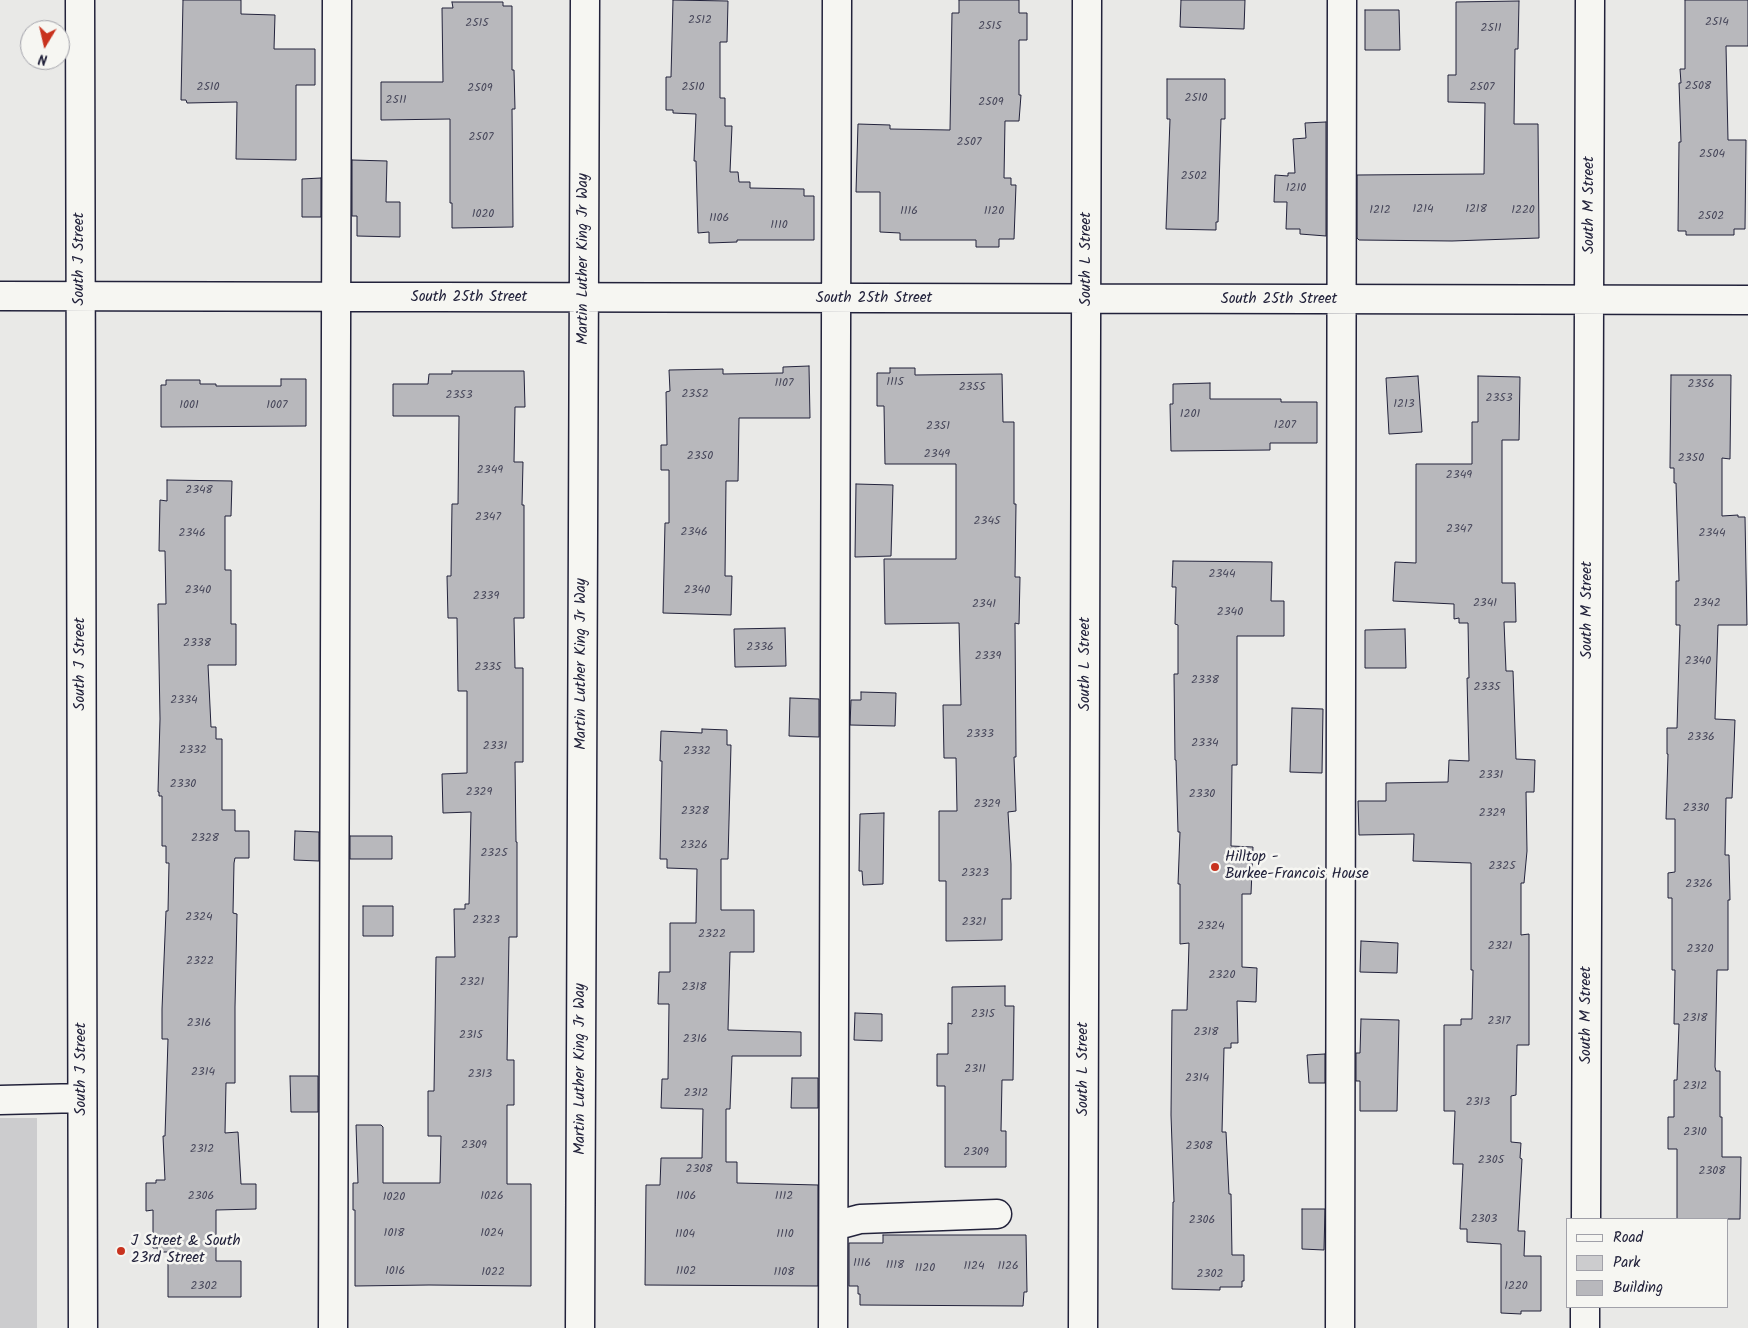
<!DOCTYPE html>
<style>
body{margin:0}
#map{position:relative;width:1748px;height:1328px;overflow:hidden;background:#e9e9e7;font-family:Kalam,sans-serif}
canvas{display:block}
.legend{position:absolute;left:1566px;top:1218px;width:162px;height:90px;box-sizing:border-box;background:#f6f6f2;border:1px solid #a1a1a9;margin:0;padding:6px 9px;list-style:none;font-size:15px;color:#22223b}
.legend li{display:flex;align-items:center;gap:10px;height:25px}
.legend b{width:25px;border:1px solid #a1a1a9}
.north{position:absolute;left:20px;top:20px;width:50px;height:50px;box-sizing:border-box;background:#f6f6f2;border:1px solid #a1a1a9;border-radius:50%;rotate:189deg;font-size:14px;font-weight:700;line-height:20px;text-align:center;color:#22223b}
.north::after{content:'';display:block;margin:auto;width:18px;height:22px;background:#c8321e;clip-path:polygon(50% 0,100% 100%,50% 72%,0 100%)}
</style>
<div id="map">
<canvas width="1748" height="1328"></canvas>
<ul class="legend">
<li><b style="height:6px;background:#f6f6f2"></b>Road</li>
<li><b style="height:14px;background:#ccccce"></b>Park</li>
<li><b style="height:14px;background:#b8b8bc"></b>Building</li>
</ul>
<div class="north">N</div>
</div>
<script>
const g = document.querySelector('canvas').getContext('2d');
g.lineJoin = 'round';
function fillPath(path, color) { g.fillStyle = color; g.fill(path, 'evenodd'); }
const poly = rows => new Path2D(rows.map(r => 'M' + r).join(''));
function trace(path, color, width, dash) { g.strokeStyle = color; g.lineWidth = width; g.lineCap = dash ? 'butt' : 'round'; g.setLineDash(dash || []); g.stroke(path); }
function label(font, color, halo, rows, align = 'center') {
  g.font = font + ' Kalam,sans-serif'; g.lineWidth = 5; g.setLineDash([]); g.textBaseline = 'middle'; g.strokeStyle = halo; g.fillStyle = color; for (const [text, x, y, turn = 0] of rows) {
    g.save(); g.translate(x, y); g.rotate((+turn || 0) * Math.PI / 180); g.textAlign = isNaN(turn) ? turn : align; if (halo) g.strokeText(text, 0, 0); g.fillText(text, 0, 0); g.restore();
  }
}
fillPath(poly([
 [0,1118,37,1118,37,1328,0,1328]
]), '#ccccce');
const building = poly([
 [183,0,241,0,241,14,275,15,274,49,315,49,315,85,296,85,296,160,236,159,237,102,187,103,186,100,181,100,183,0],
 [673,0,728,1,727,42,720,42,720,98,725,98,725,126,732,126,730,172,738,172,739,182,750,182,750,188,804,189,804,196,814,196,814,240,737,240,737,242,709,243,709,232,698,233,696,161,694,161,696,114,673,113,673,110,666,110,666,77,671,77,673,0],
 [959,0,1019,0,1019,13,1027,13,1027,40,1019,40,1019,95,1021,95,1019,121,1005,121,1004,178,1011,178,1011,185,1016,185,1014,239,999,239,999,247,976,247,976,240,900,240,900,233,880,232,880,192,856,192,858,124,890,125,890,129,950,130,952,13,959,13,959,0],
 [1181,0,1245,0,1244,29,1180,27,1181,0],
 [1685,0,1748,0,1748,46,1726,46,1728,140,1746,140,1745,229,1734,229,1734,235,1686,235,1686,231,1678,231,1679,142,1681,142,1679,83,1681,83,1680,69,1685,69,1685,0],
 [1519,1,1518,49,1515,49,1514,124,1538,124,1539,238,1452,241,1359,240,1357,238,1357,175,1484,174,1485,103,1448,102,1448,75,1456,75,1456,2,1519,1],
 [452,2,503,2,503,6,512,6,512,70,514,70,515,109,512,109,513,227,452,228,452,203,450,203,450,119,381,120,381,82,443,82,442,8,453,8,452,2],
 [1365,10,1399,10,1400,50,1365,50,1365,10],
 [1167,79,1225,79,1225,119,1221,119,1218,222,1216,222,1216,230,1166,229,1170,119,1167,119,1167,79],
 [1326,122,1326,236,1300,234,1300,229,1286,229,1287,202,1274,202,1275,175,1288,176,1288,173,1295,173,1293,139,1306,138,1305,123,1326,122],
 [352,160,387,161,386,202,400,202,400,237,357,236,357,216,352,216,352,160],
 [321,178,321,217,302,217,302,179,321,178],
 [809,366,810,418,739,418,738,481,726,481,725,576,732,576,731,615,663,613,665,523,669,523,669,470,661,470,661,445,667,445,666,392,670,391,669,370,723,369,723,374,783,373,783,367,809,366],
 [890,368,915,368,915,375,1002,374,1003,422,1014,422,1014,504,1016,504,1015,577,1020,577,1019,624,1015,623,1016,757,1014,757,1016,811,1008,812,1011,864,1011,899,1002,899,1002,940,946,941,946,881,939,881,939,811,957,811,956,758,944,758,943,705,961,705,959,623,885,624,884,559,956,559,956,464,885,464,884,406,877,406,877,373,890,373,890,368],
 [452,371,524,371,525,407,515,407,514,462,523,462,522,505,524,505,524,618,514,618,515,668,523,668,523,762,515,762,516,842,517,842,517,937,509,937,507,1060,514,1060,514,1105,507,1105,507,1184,531,1184,531,1286,429,1285,355,1286,355,1210,353,1210,353,1183,358,1183,356,1125,381,1125,383,1127,383,1183,440,1183,441,1136,428,1136,428,1091,434,1091,436,957,455,957,454,909,465,909,465,904,469,904,471,812,443,813,442,774,467,773,467,691,458,691,457,618,448,618,447,576,451,576,452,504,458,504,459,416,393,416,393,384,428,384,429,374,452,374,452,371],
 [1671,375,1731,375,1730,459,1722,458,1722,516,1738,515,1738,517,1745,517,1747,625,1718,625,1715,719,1735,720,1732,798,1726,798,1725,855,1729,855,1730,900,1728,900,1728,970,1717,970,1715,1067,1716,1071,1720,1071,1720,1117,1722,1117,1722,1157,1741,1157,1740,1219,1677,1219,1677,1149,1668,1149,1668,1117,1674,1117,1674,1080,1677,1080,1679,1024,1674,1024,1675,970,1672,970,1672,898,1668,898,1668,873,1675,872,1675,819,1666,819,1668,754,1667,754,1667,728,1677,728,1680,625,1676,625,1676,581,1679,581,1676,483,1674,483,1674,468,1670,468,1671,375],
 [1418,376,1422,432,1389,434,1386,378,1418,376],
 [1478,376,1520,377,1519,440,1502,440,1502,583,1515,583,1516,622,1504,622,1506,671,1513,671,1516,759,1535,760,1534,792,1526,792,1527,851,1524,883,1521,883,1521,935,1529,934,1529,1045,1517,1045,1516,1095,1511,1096,1511,1142,1521,1143,1520,1158,1522,1159,1518,1231,1525,1231,1524,1256,1541,1256,1541,1311,1521,1311,1521,1314,1501,1313,1501,1244,1467,1242,1467,1229,1460,1229,1463,1164,1453,1164,1455,1111,1444,1111,1444,1025,1461,1025,1461,1019,1472,1019,1473,970,1471,970,1471,863,1413,861,1414,834,1359,835,1358,801,1386,801,1386,783,1448,782,1449,760,1469,761,1467,678,1469,678,1468,623,1459,623,1459,618,1454,619,1454,604,1393,601,1395,562,1416,563,1416,464,1472,464,1472,422,1478,422,1478,376],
 [281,379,306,379,306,426,161,427,161,385,166,385,166,380,200,380,200,384,216,384,216,386,281,386,281,379],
 [1210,383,1210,399,1281,399,1281,402,1317,402,1317,443,1270,443,1270,450,1171,451,1170,404,1173,404,1173,384,1210,383],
 [167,480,232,481,231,516,225,516,225,570,231,570,231,624,236,624,236,665,208,665,211,727,216,727,216,739,222,739,222,810,235,810,235,831,249,831,249,858,235,858,234,863,233,913,237,914,235,1007,235,1083,226,1083,225,1133,238,1132,241,1184,256,1184,256,1209,216,1210,216,1261,241,1261,241,1297,168,1297,168,1252,158,1252,158,1248,153,1248,153,1210,146,1211,146,1183,156,1183,156,1180,165,1180,163,1136,165,1136,168,1039,162,1039,162,1009,166,911,168,911,169,863,166,863,166,846,162,846,162,796,159,796,159,792,158,792,160,719,158,604,166,604,165,551,159,551,160,500,167,501,167,480],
 [856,484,893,485,891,556,855,557,856,484],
 [1173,561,1272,562,1271,601,1284,601,1284,636,1237,636,1237,765,1232,765,1231,846,1253,847,1251,894,1242,894,1242,967,1257,968,1256,1002,1237,1001,1238,1043,1231,1043,1231,1048,1224,1048,1222,1132,1226,1132,1229,1194,1231,1194,1232,1255,1244,1255,1244,1281,1242,1281,1242,1287,1220,1287,1220,1290,1172,1289,1173,1202,1174,1202,1171,1115,1172,1010,1187,1010,1189,943,1180,944,1180,884,1178,884,1180,832,1178,832,1176,760,1175,760,1174,674,1178,674,1178,625,1175,624,1176,587,1172,587,1173,561],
 [785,628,786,666,735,667,734,629,785,628],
 [1405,629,1406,668,1365,668,1365,630,1405,629],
 [861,692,896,693,895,726,850,725,851,700,861,700,861,692],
 [790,698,819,699,819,737,789,736,790,698],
 [1292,708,1323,709,1322,773,1290,772,1292,708],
 [702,729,727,730,727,745,731,745,728,859,721,859,721,910,754,910,754,952,730,952,728,1030,801,1032,801,1056,732,1056,730,1109,726,1109,726,1162,737,1162,737,1183,818,1185,818,1286,645,1285,646,1185,660,1185,661,1158,702,1158,703,1109,661,1108,662,1079,668,1079,669,1004,658,1004,659,972,670,972,670,923,696,923,697,869,667,868,667,859,660,859,662,761,660,761,661,731,702,733,702,729],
 [884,813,883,884,863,885,862,871,859,871,860,814,884,813],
 [295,831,319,832,319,861,294,860,295,831],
 [350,836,392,836,392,859,350,859,350,836],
 [363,906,393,906,393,936,363,936,363,906],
 [1361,941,1398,943,1397,973,1360,972,1361,941],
 [1005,986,1005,1006,1014,1006,1013,1080,1002,1080,1001,1131,1006,1131,1006,1167,945,1167,945,1086,937,1086,937,1054,948,1054,948,1023,952,1024,952,987,1005,986],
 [855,1013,882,1014,882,1041,854,1040,855,1013],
 [1361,1019,1399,1020,1397,1111,1360,1111,1360,1081,1356,1081,1356,1053,1360,1053,1361,1019],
 [1325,1054,1325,1083,1309,1083,1307,1055,1325,1054],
 [290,1076,318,1076,318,1112,291,1112,290,1076],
 [792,1078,818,1078,818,1108,791,1108,792,1078],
 [1302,1209,1325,1209,1324,1250,1302,1249,1302,1209],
 [883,1235,1026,1235,1027,1292,1024,1292,1023,1306,860,1305,860,1294,858,1294,858,1286,849,1286,849,1243,883,1243,883,1235]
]);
fillPath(building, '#b8b8bc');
trace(building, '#22223b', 1);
const minor = poly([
 [80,0,83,1328],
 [0,296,1748,300],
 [0,1100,82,1098],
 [1586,1219,1590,0],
 [834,1226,860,1219,997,1214],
 [333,1328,337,0],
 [580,1328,585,0],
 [833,1328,837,0],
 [1083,1328,1087,0],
 [1340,1328,1342,0],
 [1585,1328,1585,1307]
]);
trace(minor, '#22223b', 31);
trace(minor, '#f6f6f2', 28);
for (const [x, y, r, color] of [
 [1215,867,5,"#c8321e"],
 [121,1251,5,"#c8321e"]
]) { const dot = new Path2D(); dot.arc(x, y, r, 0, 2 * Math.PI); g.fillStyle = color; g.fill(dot); trace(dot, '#f6f6f2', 2); }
label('12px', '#48485b', null, [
 ["2512",700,21],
 ["2514",1717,23],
 ["2515",477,24],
 ["2515",990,27],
 ["2511",1491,29],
 ["2508",1698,87],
 ["2510",208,88],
 ["2510",693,88],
 ["2507",1482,88],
 ["2509",480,89],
 ["2510",1196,99],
 ["2511",396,101],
 ["2509",991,103],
 ["2507",481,138],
 ["2507",969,143],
 ["2504",1712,155],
 ["2502",1194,177],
 ["1210",1296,189],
 ["1214",1423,210],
 ["1218",1476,210],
 ["1212",1380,211],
 ["1220",1523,211],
 ["1116",909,212],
 ["1120",994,212],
 ["1020",483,215],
 ["2502",1711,217],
 ["1106",719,219],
 ["1110",779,226],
 ["1115",895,383],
 ["1107",784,384],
 ["2356",1701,385],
 ["2355",972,388],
 ["2352",695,395],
 ["2353",459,396],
 ["2353",1499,399],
 ["1213",1404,405],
 ["1001",189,406],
 ["1007",277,406],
 ["1201",1190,415],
 ["1207",1285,426],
 ["2351",938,427],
 ["2349",937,455],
 ["2350",700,457],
 ["2350",1691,459],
 ["2349",490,471],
 ["2349",1459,476],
 ["2348",199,491],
 ["2347",488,518],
 ["2345",987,522],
 ["2347",1459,530],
 ["2346",694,533],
 ["2346",192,534],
 ["2344",1712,534],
 ["2344",1222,575],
 ["2340",198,591],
 ["2340",697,591],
 ["2339",486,597],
 ["2341",1485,604],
 ["2342",1707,604],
 ["2341",984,605],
 ["2340",1230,613],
 ["2338",197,644],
 ["2336",760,648],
 ["2339",988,657],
 ["2340",1698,662],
 ["2335",488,668],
 ["2338",1205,681],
 ["2335",1487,688],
 ["2334",184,701],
 ["2333",980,735],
 ["2336",1701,738],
 ["2334",1205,744],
 ["2331",495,747],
 ["2332",193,751],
 ["2332",697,752],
 ["2331",1491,776],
 ["2330",183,785],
 ["2329",479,793],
 ["2330",1202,795],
 ["2329",987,805],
 ["2330",1696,809],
 ["2328",695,812],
 ["2329",1492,814],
 ["2328",205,839],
 ["2326",694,846],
 ["2325",494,854],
 ["2325",1502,867],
 ["2323",975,874],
 ["2326",1699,885],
 ["2324",199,918],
 ["2323",486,921],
 ["2321",974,923],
 ["2324",1211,927],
 ["2322",712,935],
 ["2321",1500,947],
 ["2320",1700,950],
 ["2322",200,962],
 ["2320",1222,976],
 ["2321",472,983],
 ["2318",694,988],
 ["2315",983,1015],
 ["2318",1695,1019],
 ["2317",1499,1022],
 ["2316",199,1024],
 ["2318",1206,1033],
 ["2315",471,1036],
 ["2316",695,1040],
 ["2311",975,1070],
 ["2314",203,1073],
 ["2313",480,1075],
 ["2314",1197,1079],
 ["2312",1695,1087],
 ["2312",696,1094],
 ["2313",1478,1103],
 ["2310",1695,1133],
 ["2309",474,1146],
 ["2308",1199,1147],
 ["2312",202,1150],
 ["2309",976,1153],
 ["2305",1491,1161],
 ["2308",699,1170],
 ["2308",1712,1172],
 ["2306",201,1197],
 ["1026",492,1197],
 ["1106",686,1197],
 ["1112",784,1197],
 ["1020",394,1198],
 ["2303",1484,1220],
 ["2306",1202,1221],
 ["1018",394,1234],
 ["1024",492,1234],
 ["1104",685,1235],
 ["1110",785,1235],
 ["1116",862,1264],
 ["1118",895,1266],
 ["1124",974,1267],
 ["1126",1008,1267],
 ["1120",925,1269],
 ["1016",395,1272],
 ["1102",686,1272],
 ["1022",493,1273],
 ["1108",784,1273],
 ["2302",1210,1275],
 ["2302",204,1287],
 ["1220",1516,1287]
]);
label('15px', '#22223b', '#f6f6f2', [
 ["South M Street",1590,205,-90],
 ["South J Street",80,259,-90],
 ["Martin Luther King Jr Way",584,259,-90],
 ["South L Street",1087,259,-90],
 ["South 25th Street",469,298],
 ["South 25th Street",874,299],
 ["South 25th Street",1279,300],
 ["South M Street",1588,610,-90],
 ["South J Street",81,664,-90],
 ["Martin Luther King Jr Way",582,664,-90],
 ["South L Street",1086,664,-90],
 ["South M Street",1587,1015,-90],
 ["South J Street",82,1069,-90],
 ["Martin Luther King Jr Way",581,1069,-90],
 ["South L Street",1084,1069,-90]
]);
label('15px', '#22223b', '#f6f6f2', [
 ["Hilltop -",1225,858],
 ["Burkee-Francois House",1225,875],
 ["J Street & South",131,1242],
 ["23rd Street",131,1259]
], 'left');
</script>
